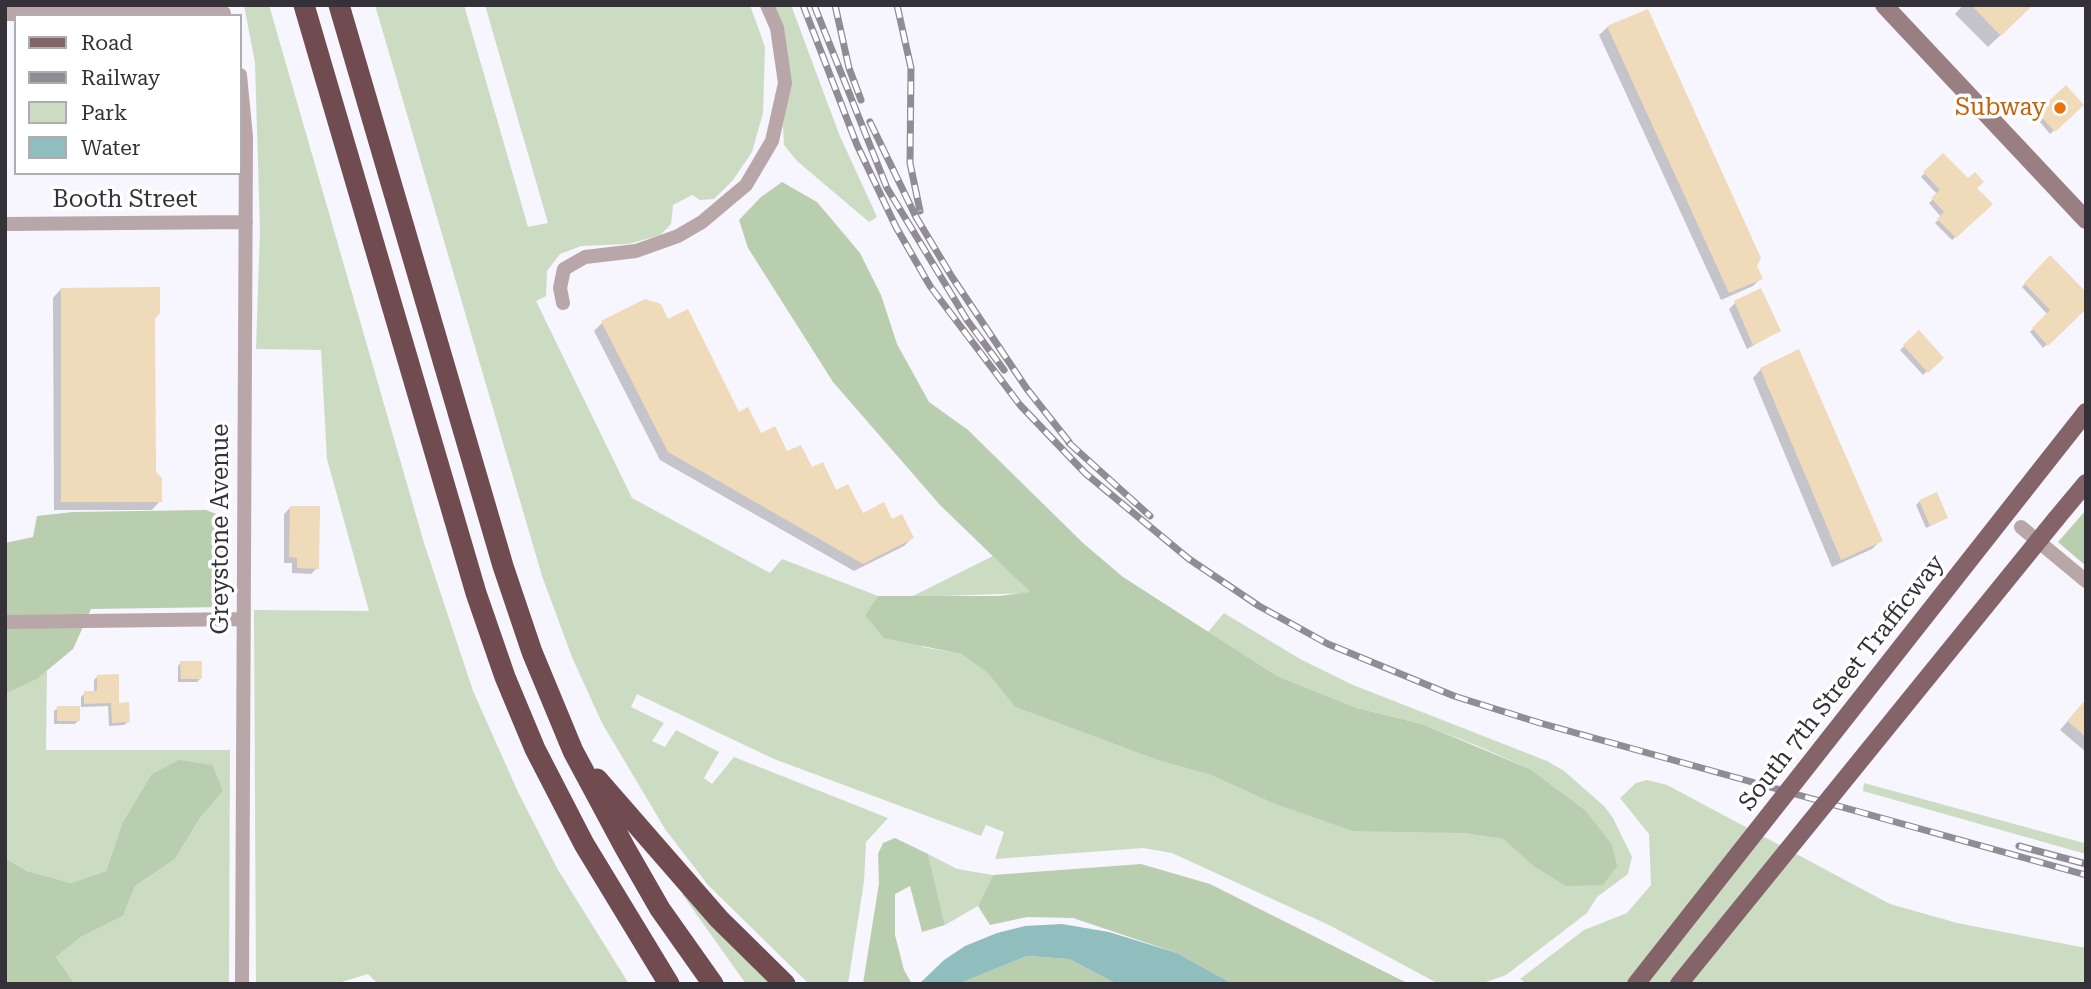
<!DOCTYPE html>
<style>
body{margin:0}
#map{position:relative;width:2091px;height:989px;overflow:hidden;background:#f7f5fd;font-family:"Roboto Serif",serif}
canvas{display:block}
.frame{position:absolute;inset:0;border:7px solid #343139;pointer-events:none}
.legend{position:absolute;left:14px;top:14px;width:228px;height:161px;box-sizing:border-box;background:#fff;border:2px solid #aeadb0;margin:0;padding:9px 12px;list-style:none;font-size:21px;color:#343139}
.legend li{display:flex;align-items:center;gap:14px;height:35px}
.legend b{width:35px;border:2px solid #aeadb0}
</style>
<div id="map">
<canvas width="2091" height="989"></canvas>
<div class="frame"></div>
<ul class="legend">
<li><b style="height:9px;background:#846468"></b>Road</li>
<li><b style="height:9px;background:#8f8c94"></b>Railway</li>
<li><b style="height:19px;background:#cbdcc3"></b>Park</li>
<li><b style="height:19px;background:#90bebf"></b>Water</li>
</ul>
</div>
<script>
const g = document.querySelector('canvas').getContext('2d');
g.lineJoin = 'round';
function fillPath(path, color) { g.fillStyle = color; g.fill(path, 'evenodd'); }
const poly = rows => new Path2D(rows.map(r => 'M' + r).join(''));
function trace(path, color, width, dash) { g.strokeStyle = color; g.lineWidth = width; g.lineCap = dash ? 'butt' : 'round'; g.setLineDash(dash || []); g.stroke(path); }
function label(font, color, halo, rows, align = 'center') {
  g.font = font + ' "Roboto Serif",serif'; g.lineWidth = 7; g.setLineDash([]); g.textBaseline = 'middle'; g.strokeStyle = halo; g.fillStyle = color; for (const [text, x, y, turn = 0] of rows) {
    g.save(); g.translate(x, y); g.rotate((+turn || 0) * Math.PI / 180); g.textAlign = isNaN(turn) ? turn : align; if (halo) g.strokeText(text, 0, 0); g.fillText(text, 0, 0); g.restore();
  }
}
fillPath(poly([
 [244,5,269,5,424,543,473,691,518,792,558,870,629,984,378,984,368,974,335,984,256,983,254,610,369,611,327,459,321,350,256,349,260,230,255,63],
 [375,5,464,5,528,227,548,223,485,5,750,5,765,47,763,113,752,152,733,180,714,199,700,200,692,195,673,205,671,224,660,235,629,244,581,246,560,254,547,271,546,296,536,301,632,498,770,573,782,559,878,596,865,615,923,647,961,654,988,672,1015,707,1157,760,1211,775,1270,802,1503,839,1532,865,1585,810,1530,769,1480,747,1422,724,1357,708,1277,676,1208,632,1224,613,1300,659,1353,685,1547,761,1564,771,1604,806,1613,818,1632,857,1628,874,1597,897,1587,913,1506,975,1480,984,1439,984,1329,925,1172,853,1143,848,995,859,1004,832,986,825,981,836,774,759,637,694,631,707,664,723,652,741,665,747,676,730,719,752,704,778,712,784,734,757,888,818,866,842,864,881,848,984,809,984,708,885,665,829,602,723,572,657,542,576],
 [772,5,791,5,839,134,877,217,869,222,797,161,784,145,783,126,789,80],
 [993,556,1031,593,911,597],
 [47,671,46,750,230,750,229,984,75,984,56,957,81,937,123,916,135,886,175,859,200,818,223,791,122,824,106,871,71,883,27,871,5,858,5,694],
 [1647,780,1667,785,1890,904,1957,923,2086,948,2086,984,1527,984,1520,979,1584,930,1627,913,1651,885,1649,834,1620,798,1636,783],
 [1864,783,2084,843,2086,839,2086,854,1863,791],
 [928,854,957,869,993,875,978,906,945,925],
 [686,893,772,984,746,984,682,894]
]), '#cbdcc3');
fillPath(poly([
 [782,182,817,202,860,253,881,295,897,344,929,402,968,430,1083,543,1123,577,1277,676,1357,708,1422,724,1530,769,1585,810,1612,845,1617,866,1603,885,1566,886,1532,865,1503,839,1464,833,1353,831,1270,802,1211,775,1157,760,1015,707,988,673,961,654,884,638,865,615,878,596,999,596,1030,592,940,505,833,382,748,248,739,220,761,197],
 [206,510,222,516,228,556,224,607,91,609,73,649,38,678,5,694,5,543,33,537,37,516,73,512],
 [2086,510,2086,566,2058,542],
 [179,760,212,765,223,791,200,818,175,859,135,886,123,916,81,937,56,957,75,984,5,984,5,858,27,871,71,883,106,871,122,824,152,774],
 [895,838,928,854,945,925,922,932,910,886,895,894,895,935,904,970,912,984,863,984,879,883,878,854,883,843],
 [1141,864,1210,884,1409,984,1233,984,1177,953,1073,918,1027,917,990,925,978,906,993,875],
 [1027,956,1069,959,1117,984,958,984]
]), '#b8ceae');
fillPath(poly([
 [1062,924,1109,932,1177,953,1233,984,1117,984,1069,959,1027,956,958,984,919,984,944,960,965,946,997,933,1025,926]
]), '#90bebf');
fillPath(poly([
 [1963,5,2032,5,1988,47,1955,14],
 [1647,11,1761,278,1753,286,1721,300,1599,35,1608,27],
 [2066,87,2082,105,2050,134,2035,116],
 [1943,155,1991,204,1952,240,1935,223,1941,217,1929,203,1938,195,1921,177],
 [2050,258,2086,307,2043,348,2030,332,2048,315,2022,287],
 [61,289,154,318,155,473,160,501,152,510,54,510,53,298],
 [1735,303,1779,331,1747,349,1729,309],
 [667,321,738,414,760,435,812,470,862,515,892,521,912,538,904,546,854,571,660,460,594,331,602,323],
 [1919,333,1942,358,1923,375,1900,350],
 [1761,369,1880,541,1872,549,1832,567,1753,378],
 [1920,501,1946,518,1926,528,1916,505],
 [290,508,317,568,311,574,292,573,292,563,284,563,284,514],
 [181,662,201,678,197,682,178,682,178,666],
 [98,676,128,722,124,725,109,726,108,706,81,707,81,697,85,693,94,693,94,680],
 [2086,700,2086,752,2060,730],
 [58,708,79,720,75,724,54,724,54,711]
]), '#0003');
fillPath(poly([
 [1971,5,2033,5,2001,36],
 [1648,9,1761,258,1757,266,1763,279,1729,293,1607,26],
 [2066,85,2084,105,2055,132,2037,112],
 [1943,153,1968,178,1975,172,1984,182,1977,188,1993,204,1956,238,1937,219,1944,212,1931,198,1940,190,1923,172],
 [2050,255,2086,292,2086,309,2048,346,2032,328,2050,310,2024,283],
 [160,287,160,313,155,319,156,472,162,478,162,502,61,502,61,288],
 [1761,288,1781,331,1753,345,1734,301],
 [645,299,661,304,668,319,688,309,739,412,748,407,761,433,775,426,787,451,801,445,812,467,823,462,836,490,848,484,863,513,884,502,892,519,902,514,914,538,863,564,668,452,601,321],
 [1919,330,1944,358,1928,373,1903,345],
 [1799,349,1883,541,1841,560,1760,368],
 [1937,492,1948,518,1930,526,1919,500],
 [290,506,320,506,319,569,297,568,297,558,289,557],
 [180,661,202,661,202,679,181,679],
 [119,674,119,703,129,702,130,722,112,723,111,703,84,704,84,691,97,691,97,675],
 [2086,699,2086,737,2067,721],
 [57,706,80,706,80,721,57,721]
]), '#efdab9');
trace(poly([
 [5,14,224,13],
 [240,75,246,137,242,984],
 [5,224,246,222],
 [563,303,560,288,564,269,585,257,636,251,678,236,702,222,746,185,772,141,785,83,777,28,767,5],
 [2021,527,2086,581],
 [5,622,243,619]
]), '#b9a6a8', 14);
trace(poly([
 [1884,5,2086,220]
]), '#9a7f82', 18);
trace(poly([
 [2023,492,2086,412],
 [2056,519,2086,483]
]), '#846468', 18);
trace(poly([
 [304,5,476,593,505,677,535,749,584,844,669,984],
 [339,5,503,566,532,652,573,751,625,848,660,909,713,984],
 [597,779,719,919,785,984]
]), '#704c51', 21);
const rail = poly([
 [803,5,857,145,896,227,930,286,1020,405,1085,473,1189,559,1259,606,1328,644,1454,696,1540,723,2086,875],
 [814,5,887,188,967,320,1004,370],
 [835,5,849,68,861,100],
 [897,5,911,68,910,163,920,211],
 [870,122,916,217,952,277,1027,389,1069,442],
 [1069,443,1150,516],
 [2019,846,2086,864]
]);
trace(rail, '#8f8c94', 7);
trace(rail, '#fff', 4.5, [13]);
trace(poly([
 [1636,984,2023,492],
 [1679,984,2056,519]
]), '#846468', 18);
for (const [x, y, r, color] of [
 [2060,108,7,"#e8710a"]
]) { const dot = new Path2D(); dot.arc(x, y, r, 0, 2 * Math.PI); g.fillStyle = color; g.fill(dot); trace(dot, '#fff', 2.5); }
label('24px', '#c56008', '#fff', [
 ["Subway",2046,108]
], 'right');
label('24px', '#343139', '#fff', [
 ["Booth Street",125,200],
 ["Greystone Avenue",221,529,-90],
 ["South 7th Street Trafficway",1842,683,-52]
]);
</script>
